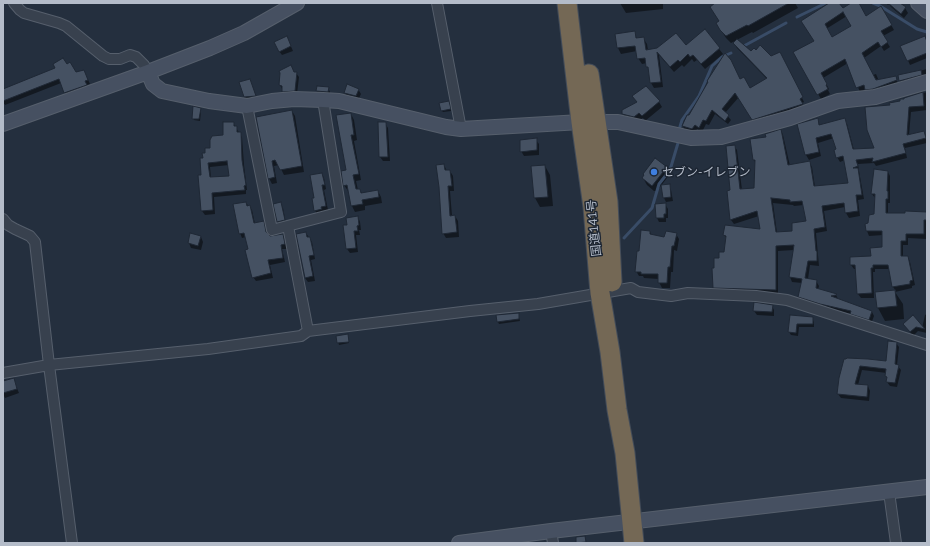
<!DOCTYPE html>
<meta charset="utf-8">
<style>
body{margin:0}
#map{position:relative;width:930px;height:546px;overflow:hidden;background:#242f3e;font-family:Lato,sans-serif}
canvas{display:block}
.frame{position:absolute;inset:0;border:4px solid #b4bcc9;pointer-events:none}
</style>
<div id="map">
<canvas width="930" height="546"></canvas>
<div class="frame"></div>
</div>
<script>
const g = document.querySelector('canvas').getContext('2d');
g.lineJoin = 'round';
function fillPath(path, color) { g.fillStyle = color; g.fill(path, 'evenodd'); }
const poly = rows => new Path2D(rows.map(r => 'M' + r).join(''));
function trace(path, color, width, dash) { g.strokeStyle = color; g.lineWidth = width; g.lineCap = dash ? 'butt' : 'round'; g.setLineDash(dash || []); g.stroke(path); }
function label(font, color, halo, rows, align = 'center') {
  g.font = font + ' Lato,"Noto Sans JP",sans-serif'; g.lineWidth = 3; g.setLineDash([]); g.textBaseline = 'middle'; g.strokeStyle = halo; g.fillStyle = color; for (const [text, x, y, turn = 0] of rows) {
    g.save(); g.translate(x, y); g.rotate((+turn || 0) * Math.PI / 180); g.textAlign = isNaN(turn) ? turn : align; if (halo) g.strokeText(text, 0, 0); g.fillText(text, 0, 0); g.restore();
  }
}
fillPath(poly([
 [620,3,663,3,663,9,626,13],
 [715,3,795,3,798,8,753,33,752,32,731,43,726,38,721,30,720,22],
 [831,3,838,3,842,9,853,3,857,3,866,18,881,7,894,30,883,36,890,47,884,51,881,46,864,58,873,75,876,74,879,81,895,77,899,85,868,94,866,90,860,92,848,63,823,78,829,89,828,90,830,94,821,99,794,52,815,41],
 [847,16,853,26,832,38,826,29],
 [886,3,899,3,905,8,908,13,904,18,891,7,889,4,888,5],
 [705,31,723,54,705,69,697,60,694,62,692,59,684,67,682,65,674,72,659,55,663,87,654,88,651,83,649,70,647,63,642,64,638,58,637,51,621,54,618,48,616,35,634,32,637,39,643,38,647,44,648,50,686,46],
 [927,36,927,58,910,65,902,47],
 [289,42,293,51,282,55,279,51],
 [734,43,751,52,771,58,782,58,804,102,802,103,805,109,755,124,739,97,725,113,731,120,728,124,715,114,709,125,706,124,702,132,697,129,695,134,685,131,683,126,688,116,690,116,740,80,750,90,767,79,737,48],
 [66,65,75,73,84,71,90,84,87,85,88,89,67,97,61,83,5,105,5,104,3,105,3,90],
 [291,66,294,73,296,73,299,77,297,94,285,95,280,85],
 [927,69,927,78,903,85,900,81,899,76],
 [250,80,257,100,247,101,244,97],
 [348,85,358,89,361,94,358,100,347,98,345,93],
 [328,88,330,92,330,96,320,95,317,91],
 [927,92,927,110,911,112,909,135,924,132,926,136,927,143,905,148,907,158,876,166,874,163,858,164,859,171,864,199,858,200,860,216,849,218,846,213,845,207,824,211,827,231,816,233,819,266,810,265,808,279,816,281,819,286,818,290,836,295,838,299,872,312,874,316,871,324,854,318,852,314,823,308,802,301,799,297,802,283,792,282,790,277,794,250,778,251,778,294,716,292,714,287,716,269,725,253,727,239,724,235,761,231,759,216,734,224,731,220,728,191,731,191,734,146,737,150,742,190,755,189,756,164,754,160,767,137,781,130,783,135,790,166,809,162,812,167,815,187,849,184,845,160,840,162,837,157,837,150,834,138,818,143,821,156,809,160,806,155,799,125,817,119,820,126,844,120,847,124,854,150,875,148,891,106,906,100,905,98],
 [773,203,793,205,794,206,804,205,807,222,793,231,777,233],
 [659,102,662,107,645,121,643,118,637,121,626,119,623,114,638,103],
 [450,104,451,111,443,112,441,110],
 [200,109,201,111,200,121,194,120,193,118],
 [292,111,295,116,304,172,284,175,279,165,274,166,277,183,272,184,269,178,257,117],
 [351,114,354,120,357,140,354,141,361,180,356,181,358,190,359,190,362,193,378,191,381,197,382,203,365,206,365,210,355,212,352,206,349,191,348,191,344,185,347,171],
 [233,123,242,137,244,165,247,190,246,190,246,194,214,197,215,214,205,215,202,211,204,159,211,148,224,136],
 [229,165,231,176,211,178,210,167],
 [385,123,388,128,390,161,383,161,380,157],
 [536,140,539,144,539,155,524,156,521,151],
 [444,165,447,171,450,171,453,176,454,191,450,191,452,216,455,216,458,221,459,237,446,238,443,233,440,187],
 [545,166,550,175,553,206,540,207,535,198,532,167],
 [666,168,670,174,657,191,654,191,647,185,643,178],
 [888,172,890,176,890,203,888,203,888,214,927,214,927,239,908,238,908,245,903,245,903,257,908,257,910,262,915,285,912,286,912,288,895,292,903,304,904,319,885,321,878,308,876,293,896,291,893,287,890,269,875,269,875,272,873,272,874,298,861,298,858,294,857,269,854,269,851,265,872,257,883,248,883,235,869,236,867,231,866,225,869,224,875,215,875,198,872,194],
 [322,174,324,178,326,189,324,190,328,210,323,211,323,213,317,215,315,210,315,199],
 [669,185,671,190,673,201,666,202,664,198],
 [246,203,252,210,255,224,263,222,267,235,269,237,282,235,285,239,287,249,282,249,285,262,270,265,273,278,256,281,253,277,246,237,242,238,240,233],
 [280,203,283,208,286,224,280,226,278,222],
 [665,204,668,209,668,218,666,218,666,222,659,222,657,218],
 [358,217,360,222,361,230,359,230,360,235,356,235,358,252,350,253,347,249,345,226,348,226],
 [650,232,652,236,665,238,676,234,679,239,677,251,674,250,673,272,671,272,670,288,662,288,659,282,659,279,644,278,643,276,639,276,636,271],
 [306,233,312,242,315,259,311,260,315,281,308,282,305,278],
 [201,237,203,242,201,250,191,248,189,243],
 [772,306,774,310,774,316,757,315,754,311],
 [518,314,520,321,499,324,498,322],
 [927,314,927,333,918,331,913,336,904,324,922,328,925,315],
 [791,316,812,318,814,322,814,327,799,327,798,336,791,335,789,332],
 [347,335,349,343,339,345,337,337],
 [896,343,899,347,897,365,901,370,897,387,890,386,887,382,887,373,862,370,858,385,868,386,870,391,869,401,841,398,838,394,840,378,845,360,887,362],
 [13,379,19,393,5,398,3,394,3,382]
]), '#0007');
trace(poly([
 [873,3,880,6,917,29,927,32],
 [797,17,826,3],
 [742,47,786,23],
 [679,130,682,120,699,96,712,66,722,57,731,53],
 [624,238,652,208,659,184,670,170,678,143]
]), '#394c67', 3);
const building = poly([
 [715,3,789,3,748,26,747,25,726,36,720,30,716,23,719,21,710,7,715,3],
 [829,3,839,3,843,8,851,3,859,3,866,16,881,6,892,25,881,31,888,42,881,47,878,42,862,53,876,80,896,76,897,80,873,89,865,90,864,85,856,88,845,59,821,73,827,84,826,85,828,89,817,95,793,52,814,41,801,21,829,3],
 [843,12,851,26,832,37,825,24,843,12],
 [888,3,900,3,906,7,901,14,888,3],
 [705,29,720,48,701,64,693,55,690,57,688,54,680,62,678,60,670,67,657,52,661,82,650,83,648,67,646,67,645,58,637,59,635,46,617,48,615,34,635,31,636,38,644,37,646,50,657,48,676,33,686,45,705,29],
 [287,36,291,46,279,52,274,42,287,36],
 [925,36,927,42,927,53,907,61,900,46,925,36],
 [737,39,751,51,754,48,756,50,760,45,771,56,780,52,803,97,800,99,803,104,752,120,735,93,722,109,729,115,725,121,712,110,706,121,703,120,699,128,695,125,692,129,682,126,687,115,689,115,708,82,707,81,725,53,731,60,740,79,744,77,750,88,767,78,733,43,737,39],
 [63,58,67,64,70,62,76,72,84,70,88,80,85,81,87,85,64,93,59,79,3,101,3,89,55,68,53,64,63,58],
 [291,65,294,72,297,72,295,91,282,92,282,86,279,85,280,73,279,71,291,65],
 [921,70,922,75,899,81,898,75,921,70],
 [250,79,256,96,244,97,239,82,250,79],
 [347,84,359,89,356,96,344,93,347,84],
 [317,86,329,87,328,92,316,91,317,86],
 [646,86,660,101,642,116,639,113,634,117,622,114,622,110,637,102,632,96,646,86],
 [923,92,924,106,909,107,907,135,924,131,926,138,903,144,906,153,872,162,873,158,856,160,858,166,853,168,858,168,862,195,856,195,858,211,845,213,844,203,822,206,825,227,814,229,816,251,817,251,817,261,808,261,805,278,817,280,816,288,837,294,836,295,831,296,872,311,869,320,850,314,851,311,820,304,798,297,802,279,789,277,794,245,776,246,776,290,713,288,712,268,714,268,714,258,719,258,719,252,724,252,726,236,723,235,725,225,760,229,757,211,730,220,727,191,730,190,726,146,735,145,740,189,754,188,755,160,753,160,750,139,766,137,765,134,781,129,788,165,810,161,814,186,848,183,843,156,836,158,834,150,836,149,831,134,816,138,819,152,805,155,797,124,818,118,819,125,845,118,853,149,874,148,867,130,865,107,890,105,889,103,900,101,900,99,904,99,904,98,923,92],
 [771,198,790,200,790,202,802,201,806,221,792,223,792,231,776,232,771,198],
 [449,101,451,109,441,111,439,103,449,101],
 [193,106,201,108,199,119,192,119,193,106],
 [292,110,302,166,280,170,275,160,272,161,275,177,268,179,256,117,292,110],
 [351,113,354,135,351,135,359,174,353,175,356,189,360,189,361,193,378,190,379,197,362,200,363,204,351,206,347,185,343,186,341,171,346,170,336,115,351,113],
 [223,122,234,122,234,126,237,126,237,132,241,132,242,160,246,185,244,186,245,190,212,193,213,210,201,211,198,175,201,175,200,158,203,158,202,153,205,153,205,148,210,148,210,140,212,136,223,135,223,122],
 [227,161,229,176,210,177,208,163,227,161],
 [378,122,386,122,388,157,379,157,378,122],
 [537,138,537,150,520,152,520,140,537,138],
 [655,158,667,167,652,186,642,178,644,175,643,174,655,158],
 [444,164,445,170,450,170,452,186,448,186,450,216,455,215,457,232,442,234,439,187,436,165,444,164],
 [545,165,548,197,534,198,531,166,545,165],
 [874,169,888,171,887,191,888,191,888,199,886,199,886,213,905,213,905,211,927,212,927,220,924,220,924,234,906,234,906,241,901,241,901,256,908,256,913,280,910,281,910,284,892,287,888,265,873,265,873,268,871,268,872,293,857,294,855,265,850,265,850,257,871,256,870,248,882,247,882,231,866,231,865,224,868,223,869,215,874,214,875,194,871,194,874,169],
 [322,173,325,185,322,185,326,206,321,207,322,209,314,211,312,198,314,198,310,175,322,173],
 [670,184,671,197,663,198,661,185,670,184],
 [246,202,247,206,250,205,254,223,264,221,266,232,270,236,283,234,285,244,281,245,283,258,268,260,271,273,252,278,245,250,248,249,244,233,239,234,233,204,246,202],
 [281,202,285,220,277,222,273,204,281,202],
 [666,203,666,214,664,214,664,218,656,218,655,204,666,203],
 [358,216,359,225,357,226,358,231,354,231,356,248,346,249,343,225,347,225,346,218,358,216],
 [641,230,650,231,650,234,664,237,666,231,677,233,674,246,672,246,670,267,668,267,667,283,658,283,658,274,641,274,641,272,635,272,637,251,639,251,641,230],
 [306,232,307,237,310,237,314,255,309,256,313,276,305,278,296,234,306,232],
 [190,233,201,236,198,246,188,243,190,233],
 [895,290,897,306,877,308,875,292,895,290],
 [754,302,773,305,772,312,753,311,754,302],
 [519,313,519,319,497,322,496,315,519,313],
 [790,315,813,317,813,324,797,324,796,333,788,332,790,315],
 [913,315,925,329,916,327,910,332,903,324,913,315],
 [348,334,349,342,337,343,336,336,348,334],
 [888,341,897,342,895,364,899,365,895,383,886,382,887,377,885,376,886,369,860,366,855,384,868,385,867,397,837,394,839,378,844,359,846,359,847,358,868,359,886,361,888,341],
 [14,378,17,389,3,393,3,381,14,378],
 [585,536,586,542,576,543,576,537,585,536]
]);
fillPath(building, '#455162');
trace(building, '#1f2835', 1);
const street = poly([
 [14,3,20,10,24,13,59,23,66,26,103,56,109,59,120,59,130,55,136,57,144,65,148,72],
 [437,3,461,129],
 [247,106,272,230,341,212,323,100],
 [3,219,8,225,15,229,30,236,35,242,49,365,72,543],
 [288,226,308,331],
 [3,373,49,365,208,349,301,336,308,331,470,311,538,304,631,288,638,292,671,296,688,293,756,296,787,300,927,345],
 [889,492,896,543],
 [551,531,553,543]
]);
const secondary = poly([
 [918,3,927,11],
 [148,72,210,48,244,33,297,3],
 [3,124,148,72,153,84,162,91,209,101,247,106,272,101,294,99,323,100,339,101,446,127,461,129,581,122,618,122,691,138,721,137,790,118,838,101,875,97,927,82],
 [459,543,551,531,927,487]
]);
const highway = poly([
 [567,3,581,122,593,207,600,293,610,352,617,410,625,453,634,543],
 [589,74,608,202,612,282]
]);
trace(street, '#565f6c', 12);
trace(secondary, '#565f6c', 16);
trace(highway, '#434c59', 21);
trace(street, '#38414e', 10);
trace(secondary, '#465061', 14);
trace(highway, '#746855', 19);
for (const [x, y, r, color] of [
 [654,172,4,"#3f7fe0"]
]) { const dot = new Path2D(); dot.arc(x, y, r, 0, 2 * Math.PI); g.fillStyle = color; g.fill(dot); trace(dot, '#1d2633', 1.5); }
label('12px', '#b4bcc9', '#1d2633', [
 ["セブン-イレブン",662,172]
], 'left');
label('12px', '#b4bcc9', '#1d2633', [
 ["国道141号",594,228,-96]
]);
</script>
